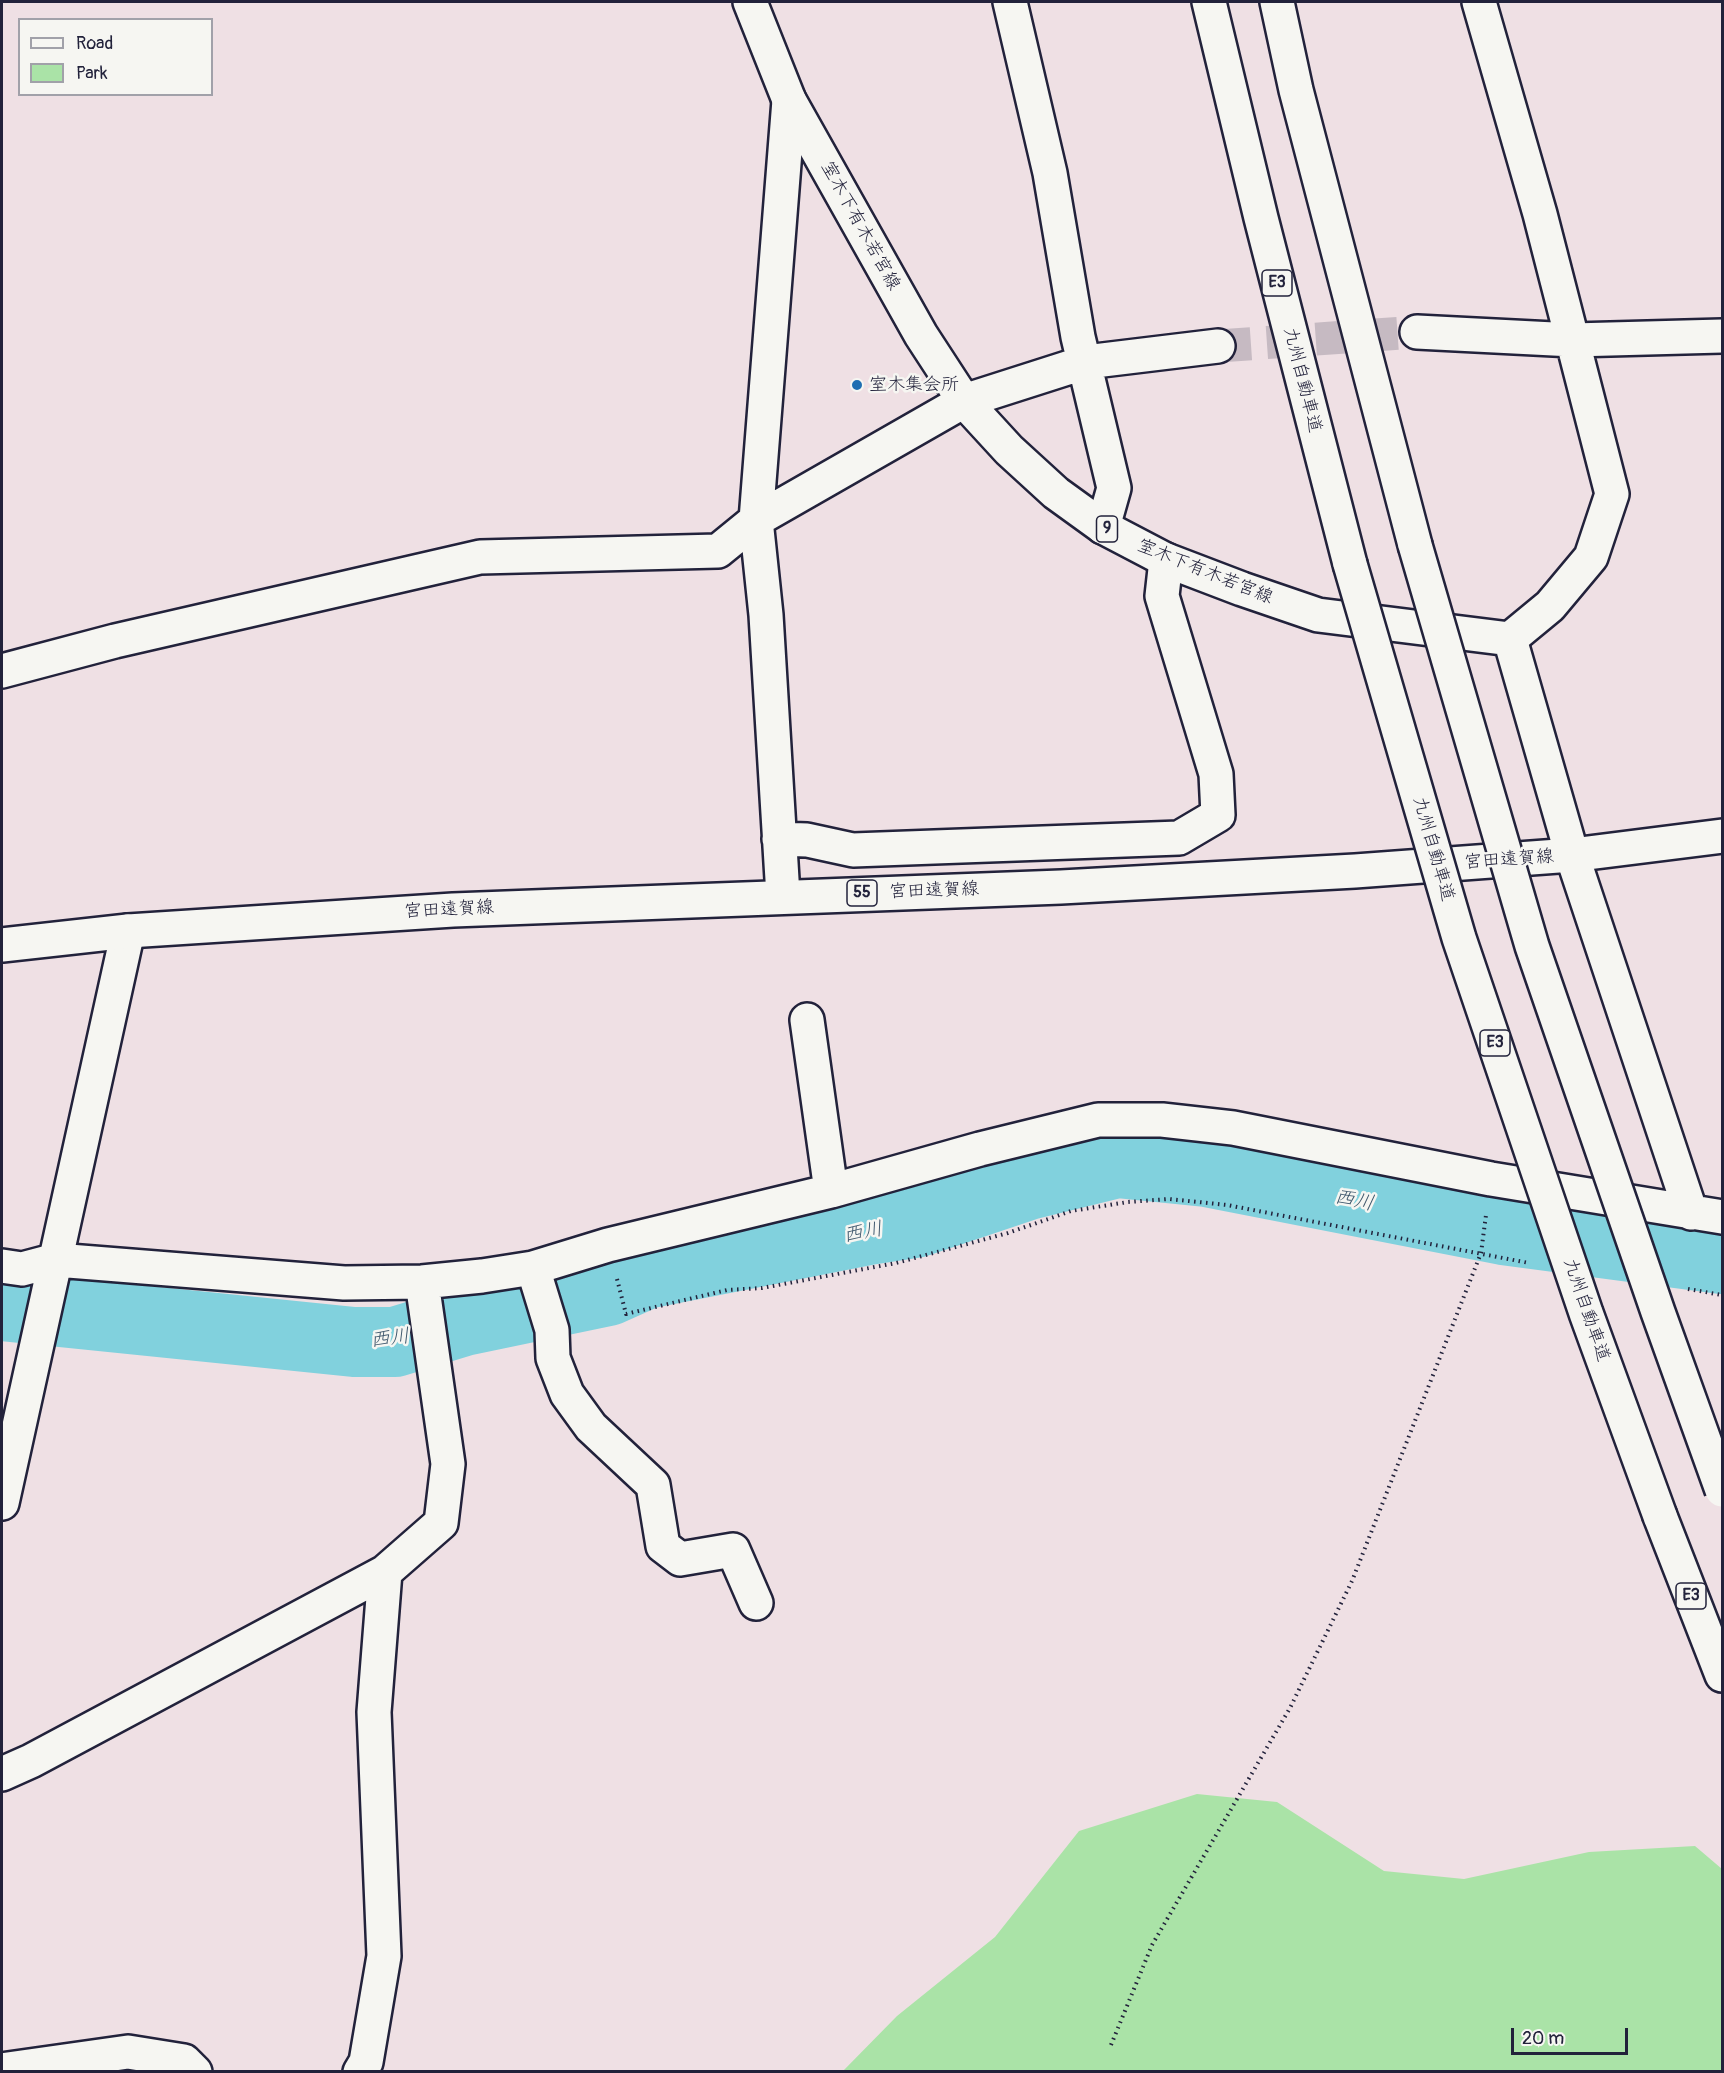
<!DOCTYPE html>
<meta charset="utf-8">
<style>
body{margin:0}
#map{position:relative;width:1724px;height:2073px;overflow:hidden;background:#efe0e4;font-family:Pangolin,sans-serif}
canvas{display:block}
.frame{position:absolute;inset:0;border:3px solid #22223b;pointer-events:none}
.legend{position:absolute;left:18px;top:18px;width:195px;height:78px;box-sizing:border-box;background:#f6f6f2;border:2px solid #a1a1a9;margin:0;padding:8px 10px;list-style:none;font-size:18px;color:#22223b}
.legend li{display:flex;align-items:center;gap:12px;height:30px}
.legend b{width:30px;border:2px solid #a1a1a9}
.scale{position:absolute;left:1511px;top:2028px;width:117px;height:27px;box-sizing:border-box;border:3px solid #22223b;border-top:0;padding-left:8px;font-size:18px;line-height:21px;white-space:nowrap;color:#22223b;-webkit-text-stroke:4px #f6f6f2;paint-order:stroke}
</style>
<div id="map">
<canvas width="1724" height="2073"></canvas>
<div class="frame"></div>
<ul class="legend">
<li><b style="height:8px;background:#f6f6f2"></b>Road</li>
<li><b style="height:16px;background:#aae3a7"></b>Park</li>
</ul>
<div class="scale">20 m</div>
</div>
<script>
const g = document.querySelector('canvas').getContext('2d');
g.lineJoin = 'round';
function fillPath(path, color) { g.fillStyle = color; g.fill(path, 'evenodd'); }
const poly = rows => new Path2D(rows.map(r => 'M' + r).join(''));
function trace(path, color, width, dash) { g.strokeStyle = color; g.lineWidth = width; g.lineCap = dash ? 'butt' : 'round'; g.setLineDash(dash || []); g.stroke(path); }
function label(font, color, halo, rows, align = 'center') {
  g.font = font + ' Pangolin,"Klee One",sans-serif'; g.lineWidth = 5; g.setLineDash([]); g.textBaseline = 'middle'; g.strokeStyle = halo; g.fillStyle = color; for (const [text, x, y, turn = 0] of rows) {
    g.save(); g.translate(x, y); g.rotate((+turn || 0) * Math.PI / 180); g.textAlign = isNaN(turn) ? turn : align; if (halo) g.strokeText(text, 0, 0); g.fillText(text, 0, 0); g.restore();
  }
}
fillPath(poly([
 [1197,1794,1277,1802,1384,1871,1464,1879,1589,1852,1695,1846,1722,1869,1722,2071,843,2071,897,2016,995,1937,1079,1831]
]), '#aae3a7');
trace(poly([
 [2,1306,354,1342,395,1342,464,1321,608,1291,646,1274,869,1230,915,1223,1028,1185,1117,1163,1206,1172,1503,1230,1722,1259]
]), '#81d1dd', 70);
trace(poly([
 [1218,346,1417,332]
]), '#c6bac2', 33, [33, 16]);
const minor = poly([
 [1010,2,1050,173,1078,337,1114,488,1103,527],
 [1479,2,1540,214,1612,494,1591,557,1550,606,1510,639],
 [1417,332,1573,340,1722,336],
 [2,671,115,641,480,557,718,551,756,520,964,401,1086,362,1218,346],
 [779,839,807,840,853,850,1179,838,1218,815,1216,774,1162,596,1166,560],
 [1572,855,1691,1213],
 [783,896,766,615,756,520,789,100],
 [807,1020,831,1191],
 [2,1266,22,1269,56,1260,344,1283,422,1282,482,1276,533,1268,608,1245,831,1191,980,1149,1098,1120,1162,1120,1233,1128,1491,1179,1722,1217],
 [533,1268,552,1330,553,1358,567,1394,591,1427,653,1485,663,1546,680,1559,733,1550,756,1603],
 [2,1503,128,931],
 [2,1774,31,1761,385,1572,441,1523,448,1464,422,1282],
 [2,2070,128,2052,184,2061,195,2072],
 [360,2072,366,2062,384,1956,374,1712,385,1572]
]);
const major = poly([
 [750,2,789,100,921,335,964,401,1009,450,1056,493,1103,527,1166,560,1242,589,1318,615,1510,639,1572,855],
 [2,945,128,931,453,910,1061,887,1355,871,1572,855,1722,836]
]);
const highway = poly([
 [1209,2,1261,218,1350,564],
 [1277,2,1296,90,1415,545],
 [1660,1516,1722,1675]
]);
trace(minor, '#22223b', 38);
trace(major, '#22223b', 38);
trace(highway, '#22223b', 38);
trace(poly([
 [617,1279,626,1314,727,1290,762,1288,896,1263,1008,1233,1071,1211,1128,1202,1169,1199,1227,1205,1529,1263],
 [1688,1289,1722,1295],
 [1111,2045,1152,1945,1290,1708,1352,1581,1481,1253,1486,1215]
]), '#22223b', 4, [1.5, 4.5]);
trace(minor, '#f6f6f2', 33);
trace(major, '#f6f6f2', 33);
trace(highway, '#f6f6f2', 33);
const highwayBridge = poly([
 [1415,545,1532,946,1658,1312,1722,1490],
 [1350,564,1459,938,1586,1313,1660,1516]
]);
trace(highwayBridge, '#22223b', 38, []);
trace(highwayBridge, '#f6f6f2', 33);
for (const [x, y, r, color] of [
 [857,385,6,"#1f6fb2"]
]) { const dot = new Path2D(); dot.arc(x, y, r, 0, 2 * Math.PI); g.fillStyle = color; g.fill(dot); trace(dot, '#f6f6f2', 2); }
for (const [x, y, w] of [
 [1277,283,30],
 [1107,529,21],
 [862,893,30],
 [1495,1043,30],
 [1691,1596,30]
]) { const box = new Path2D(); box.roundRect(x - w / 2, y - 13, w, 26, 4.5); g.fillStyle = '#f6f6f2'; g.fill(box); trace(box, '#22223b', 1.5); }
label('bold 16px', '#22223b', null, [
 ["E3",1277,283],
 ["9",1107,529],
 ["55",862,893],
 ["E3",1495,1043],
 ["E3",1691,1596]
]);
label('18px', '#22223b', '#f6f6f2', [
 ["室木下有木若宮線",860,226,61],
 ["九州自動車道",1302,380,76],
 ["室木下有木若宮線",1205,572,22],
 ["九州自動車道",1433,849,74],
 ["宮田遠賀線",1509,860,-4],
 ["宮田遠賀線",934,891,-2],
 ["宮田遠賀線",449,910,-3],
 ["九州自動車道",1586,1310,71]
]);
label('18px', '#22223b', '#f6f6f2', [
 ["室木集会所",869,385]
], 'left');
label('italic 20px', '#3e576c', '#f6f6f2', [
 ["西川",1354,1201,11],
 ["西川",863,1233,-11],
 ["西川",390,1339,-7]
]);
</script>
